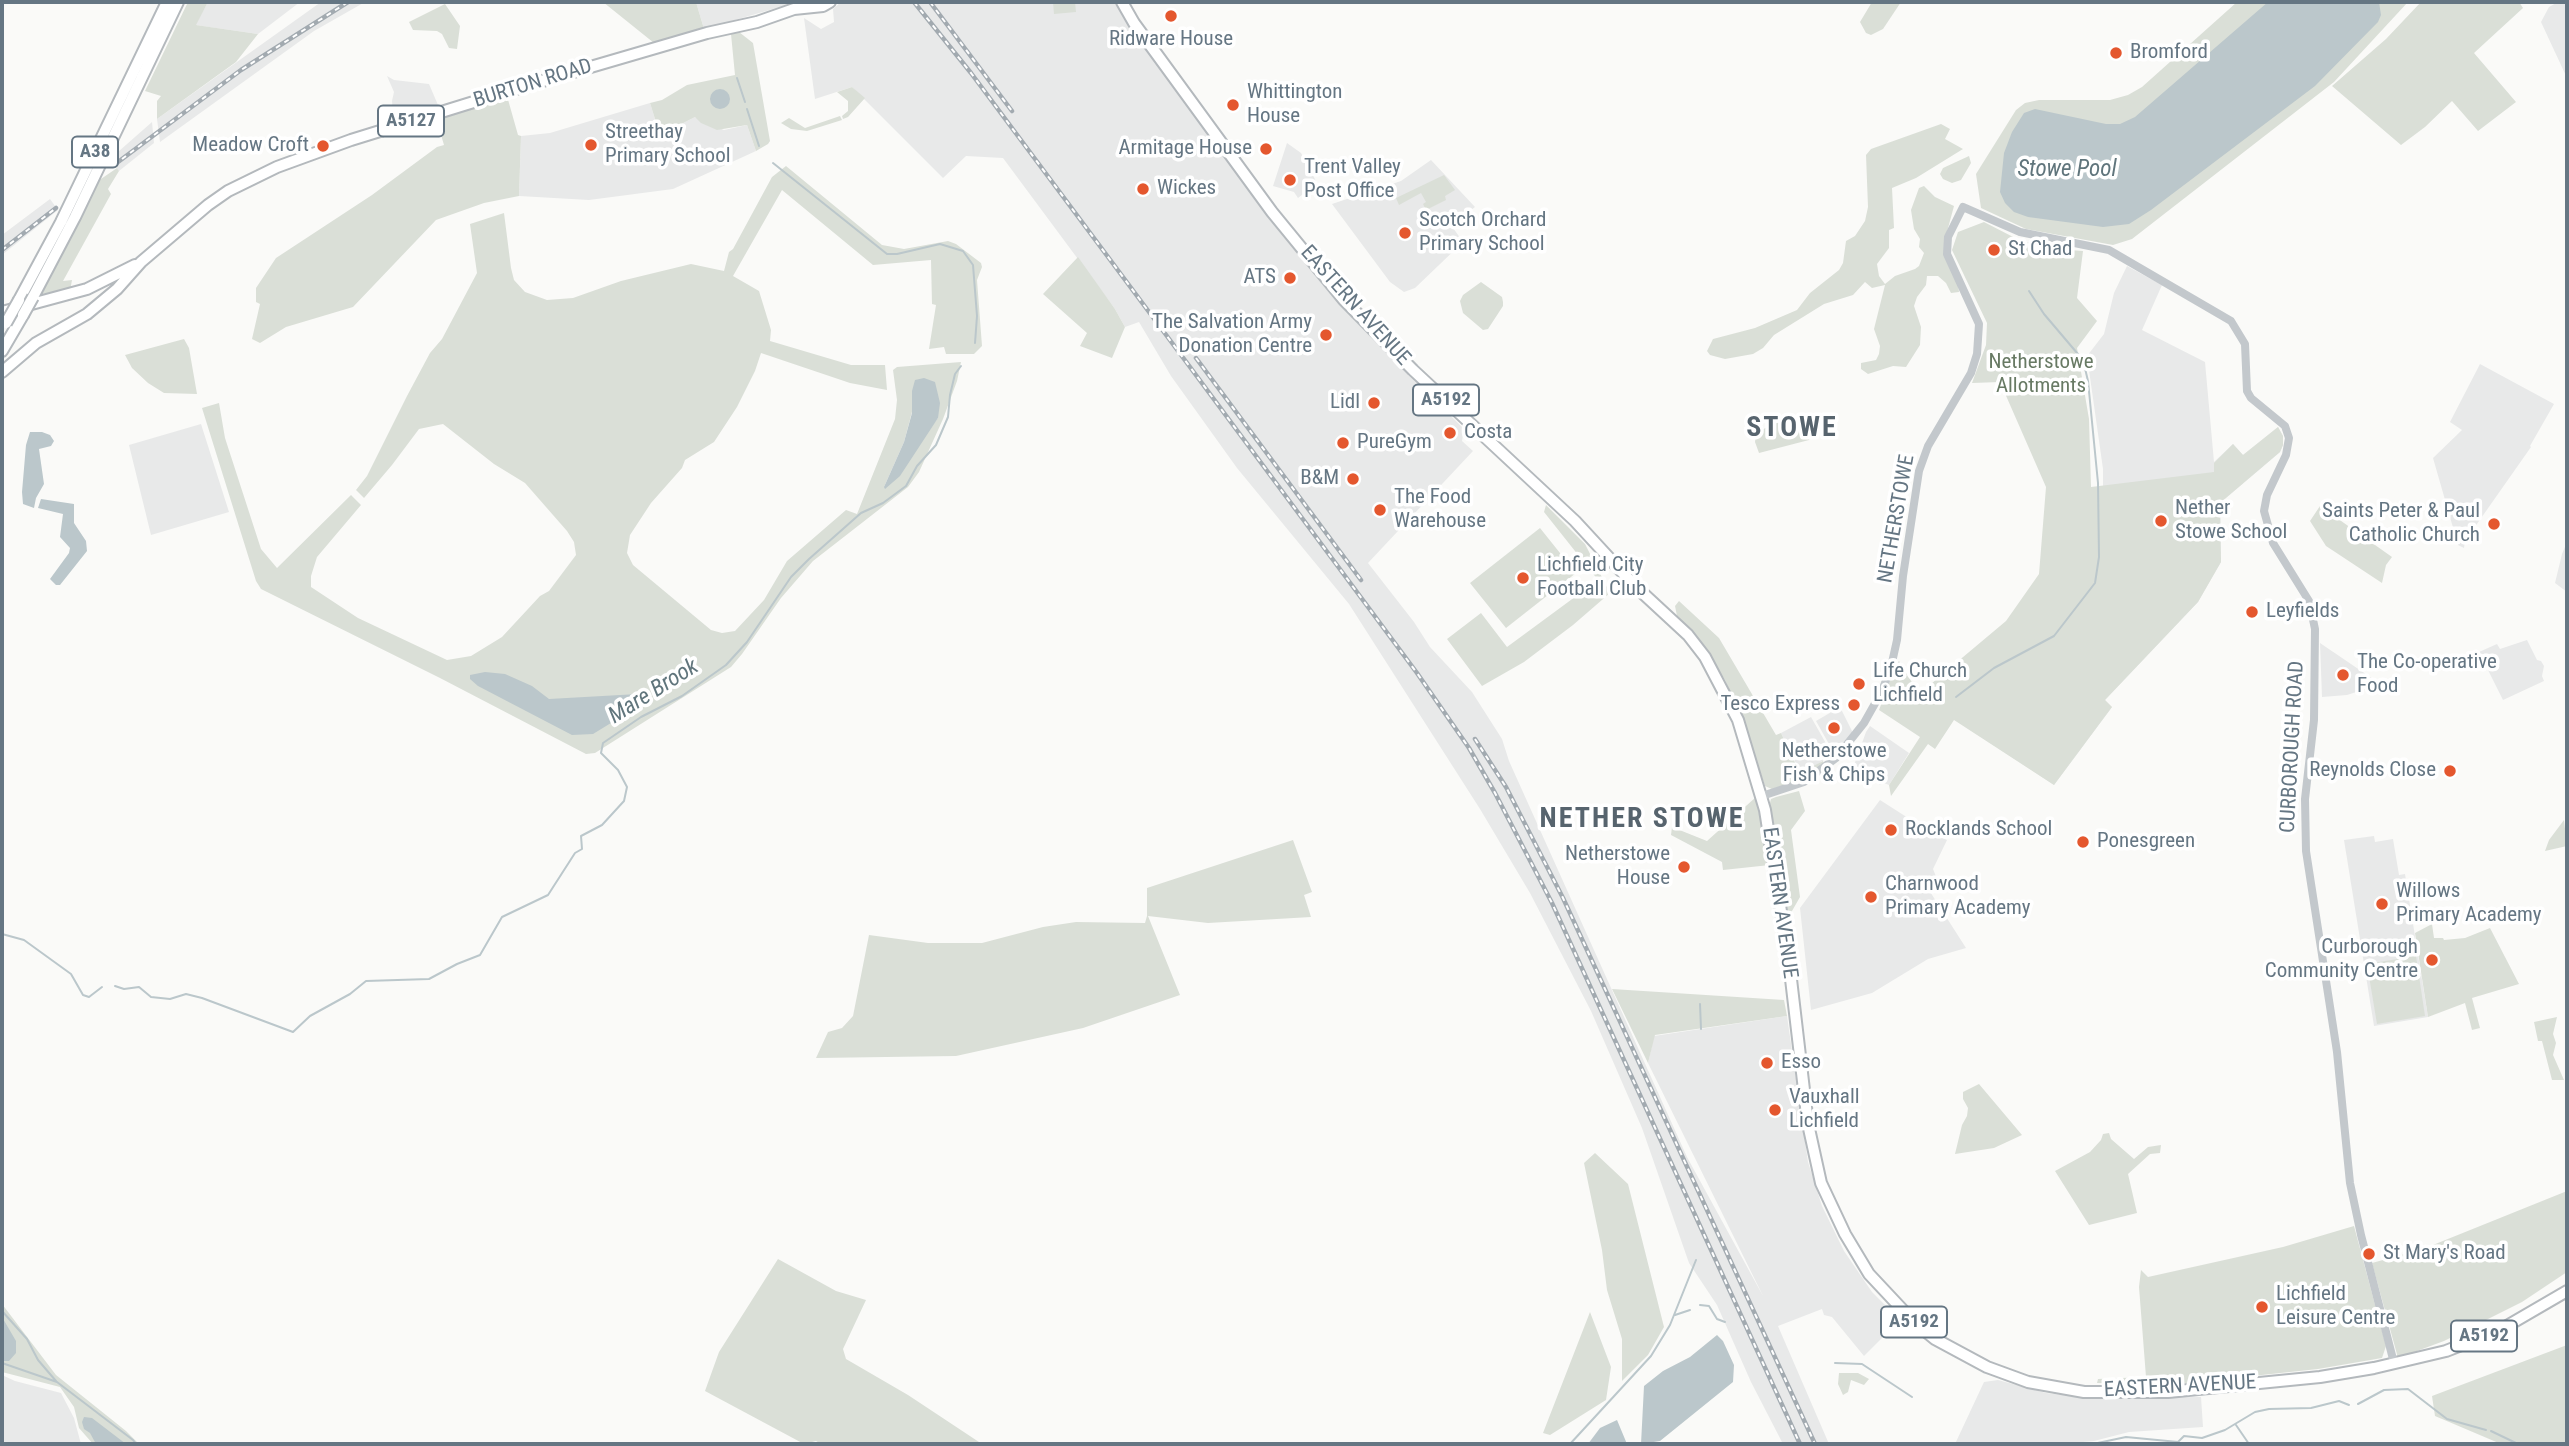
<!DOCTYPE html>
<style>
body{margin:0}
#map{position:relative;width:2569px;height:1446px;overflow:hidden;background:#fafaf8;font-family:"Roboto Condensed",sans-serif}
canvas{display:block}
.frame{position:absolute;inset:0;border:4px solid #657683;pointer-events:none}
</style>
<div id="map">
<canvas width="2569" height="1446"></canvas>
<div class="frame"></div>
</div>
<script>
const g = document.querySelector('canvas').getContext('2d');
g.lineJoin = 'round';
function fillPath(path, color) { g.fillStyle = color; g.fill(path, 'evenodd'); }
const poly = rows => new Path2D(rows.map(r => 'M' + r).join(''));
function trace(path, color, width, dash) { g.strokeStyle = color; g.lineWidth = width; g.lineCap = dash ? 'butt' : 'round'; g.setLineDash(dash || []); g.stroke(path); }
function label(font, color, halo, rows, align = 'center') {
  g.font = font + ' "Roboto Condensed",sans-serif'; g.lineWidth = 7; g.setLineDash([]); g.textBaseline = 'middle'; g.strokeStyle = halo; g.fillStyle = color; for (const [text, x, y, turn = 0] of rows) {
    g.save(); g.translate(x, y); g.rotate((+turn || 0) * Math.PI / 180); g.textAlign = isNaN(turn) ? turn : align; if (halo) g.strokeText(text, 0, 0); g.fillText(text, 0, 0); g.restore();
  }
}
fillPath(poly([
 [208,2,300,2,258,34,195,25],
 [321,2,365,2,314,31,160,142,157,119],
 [696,2,797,2,704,29],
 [841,2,1116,2,1127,22,1299,254,1355,321,1464,429,1462,441,1473,451,1368,563,1414,622,1430,647,1472,692,1502,739,1509,761,1687,1157,1763,1296,1648,1063,1654,1036,1787,1016,1808,1162,1822,1206,1844,1251,1872,1292,1900,1320,1864,1356,1832,1317,1824,1315,1822,1309,1778,1326,1829,1444,1783,1444,1751,1382,1717,1305,1689,1263,1642,1128,1591,1011,1530,893,1480,809,1349,604,1237,468,1171,376,1139,322,1125,327,1115,309,1003,158,966,156,943,178,852,87,815,99,804,18,821,29,834,22,833,9],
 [2558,2,2567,2,2567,78,2541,22,2549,7],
 [387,76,394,80,429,84,438,105,446,106,394,121,392,101,394,92],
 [650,103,660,135,695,117,724,130,747,125,756,151,673,189,589,200,519,196,521,136,550,133],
 [152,122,154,143,119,171,110,159],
 [1287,143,1301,153,1317,183,1298,198,1294,192,1273,186],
 [1431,160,1475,207,1451,225,1463,242,1415,288,1404,292,1390,282,1332,204,1401,181],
 [50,199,58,210,2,255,2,235],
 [2127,266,2162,285,2142,330,2205,362,2214,462,2233,444,2243,455,2278,427,2283,436,2283,445,2280,452,2220,503,2221,562,2198,602,2105,700,2112,707,2054,785,1946,714,2103,486,2103,469,2087,356,2104,334,2114,293],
 [2480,364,2554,404,2530,446,2531,447,2465,541,2464,548,2458,545,2433,458,2462,430,2450,422],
 [201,424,229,512,151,535,129,445],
 [2567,542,2567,592,2555,583,2562,554],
 [2527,640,2537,660,2541,661,2544,666,2542,676,2544,681,2503,700,2479,652,2497,644,2500,649],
 [2320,643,2376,681,2372,687,2347,695,2322,697],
 [1840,707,1853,733,1834,753,1816,721],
 [1811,717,1832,754,1810,770,1801,774,1781,733],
 [1870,726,1909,753,1889,785,1884,783,1880,785,1854,765,1866,732],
 [1880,800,1930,832,1947,840,1933,869,1937,879,1927,887,1966,948,1928,959,1872,993,1811,1010,1800,908],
 [2374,836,2375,842,2393,839,2399,875,2405,874,2428,1017,2374,1026,2344,840],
 [2,1375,15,1381,61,1393,74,1418,81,1444,2,1444],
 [1998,1380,2046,1393,2089,1398,2201,1397,2203,1427,2129,1432,2094,1441,2061,1444,1955,1444,1984,1382]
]), '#e8e9e9');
fillPath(poly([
 [188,2,208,2,196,25,258,34,236,62,157,119,157,101,161,96,145,91],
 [603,2,696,2,704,29,654,43],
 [1053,2,1075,2,1076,12,1054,14],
 [1872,2,1901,2,1883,29,1871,35,1866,33,1860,22],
 [2237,2,2408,2,2334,82,2132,239,2113,245,2026,229,1981,208,1976,174,2016,110,2025,103,2039,100,2110,100,2128,95,2142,87],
 [2421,2,2519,2,2523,8,2474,53,2516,102,2478,131,2452,101,2425,127,2401,145,2332,86,2386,39],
 [445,4,460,26,457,49,449,48,442,34,437,31,413,30,409,22],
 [739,32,753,43,770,141,768,144,756,151,747,125,717,130,701,123,695,117,660,135,650,103,662,100,687,85,735,75,731,34],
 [852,87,865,98,848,117,843,119,842,116,848,111,848,101,837,92],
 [507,96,518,135,521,136,519,196,484,203,436,220,353,307,286,327,260,343,252,339,260,304,256,302,256,288,276,258,372,195,437,147,444,145,436,118],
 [840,116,842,120,807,131,791,129,781,123,789,118,805,128],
 [1941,124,1950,129,1945,139,1963,149,1916,178,1892,188,1894,228,1889,230,1889,248,1877,264,1879,276,1885,284,1895,276,1915,269,1919,266,1924,253,1919,247,1920,239,1914,229,1911,210,1919,188,1924,186,1935,197,1954,206,1944,243,1946,260,1958,284,1959,292,1951,293,1946,283,1938,276,1927,276,1926,285,1917,297,1914,306,1921,327,1920,345,1906,367,1893,366,1868,374,1861,369,1861,363,1876,360,1879,354,1880,346,1874,329,1885,285,1872,288,1865,282,1853,295,1824,304,1774,335,1763,348,1753,354,1725,359,1710,355,1707,351,1713,339,1755,328,1797,310,1810,293,1839,270,1843,263,1846,241,1855,236,1865,221,1868,207,1866,155,1871,149],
 [1969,156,1971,163,1961,180,1952,183,1943,179,1940,174,1943,168],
 [786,166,882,245,904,249,948,241,956,244,981,263,982,267,977,280,982,346,974,354,946,354,944,347,929,349,936,305,932,304,931,260,873,265,782,190,733,276,759,291,771,330,770,341,851,365,885,365,887,390,850,383,761,353,755,371,737,407,714,442,685,460,682,468,651,503,630,535,627,553,633,565,711,630,722,633,735,631,764,600,787,561,846,510,857,514,895,419,897,400,893,370,897,367,961,362,957,381,943,419,919,472,908,487,813,561,781,598,742,654,731,667,595,753,586,754,440,678,261,589,256,581,202,408,219,403,225,438,261,549,277,568,351,495,361,505,317,557,311,576,311,587,358,618,447,660,471,656,502,637,540,596,549,591,576,555,574,542,567,531,525,483,494,464,443,424,419,429,392,465,364,498,356,490,367,476,407,396,430,353,442,339,477,273,470,224,504,213,511,268,514,280,525,292,547,300,573,298,621,281,691,264,724,271,729,252,733,249,772,177],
 [912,391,938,418,884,487,904,442,912,412],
 [117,168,119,171,108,189,111,194,63,281,72,280,70,291,42,294,98,181],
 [1444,175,1455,190,1445,196,1446,200,1426,210,1423,204,1426,202,1421,193,1399,205,1396,198],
 [1984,222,2019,240,2057,249,2083,251,2077,298,2097,321,2077,348,2089,419,2091,487,2214,472,2214,463,2233,444,2243,455,2278,427,2283,436,2283,445,2280,452,2220,503,2221,562,2198,602,2105,700,2112,707,2054,785,1954,720,1935,749,1928,744,1891,796,1889,785,1920,737,1879,710,1896,665,1899,661,1919,694,2006,621,2039,574,2046,487,2000,382,1972,383,1986,345,1987,323,1952,250,1958,232],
 [1078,257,1115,309,1125,327,1112,358,1080,346,1087,333,1043,294],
 [1481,282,1502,297,1503,302,1503,306,1488,329,1483,330,1463,313,1460,301,1463,295],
 [184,339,189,348,197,394,164,393,148,383,132,368,125,355],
 [1794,418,1807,419,1811,424,1809,440,1759,453,1755,442,1756,434,1770,425],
 [1546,505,1585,544,1610,593,1573,625,1524,662,1482,686,1447,639,1481,613,1507,647,1598,580,1544,512],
 [2320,506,2392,557,2386,565,2382,583,2326,546,2310,521],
 [1540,528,1576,573,1506,628,1470,583],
 [1679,601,1719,638,1776,735,1781,733,1800,773,1823,761,1824,764,1796,782,1774,790,1765,786,1741,715,1725,680,1696,636,1677,616,1675,606],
 [1799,791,1805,811,1791,830,1800,897,1788,918,1769,806,1771,799,1776,797],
 [1756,797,1770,865,1723,870,1722,862,1671,835,1672,827,1707,841],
 [2564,820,2567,846,2545,851,2549,840],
 [1293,840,1312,892,1304,895,1311,917,1208,923,1148,916,1180,995,1083,1028,956,1056,816,1058,828,1032,842,1028,853,1016,869,935,928,943,982,943,1043,927,1076,922,1145,923,1147,916,1147,888],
 [2432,924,2434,938,2443,938,2444,940,2465,938,2490,928,2519,984,2472,998,2480,1028,2472,1030,2465,1003,2428,1017,2415,933],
 [2416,956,2425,1016,2377,1024,2367,964],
 [1612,989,1784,1000,1787,1016,1655,1035,1648,1063],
 [2557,1017,2553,1034,2556,1043,2553,1055,2564,1080,2552,1080,2542,1041,2538,1041,2534,1022],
 [1979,1084,2022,1135,1994,1148,1955,1154,1962,1125,1967,1116,1968,1108,1963,1099,1963,1092],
 [2109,1133,2111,1139,2134,1159,2148,1147,2161,1145,2160,1153,2150,1154,2128,1174,2137,1213,2089,1225,2055,1171,2090,1152,2101,1140,2103,1134],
 [1595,1153,1628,1184,1664,1327,1648,1355,1622,1381,1622,1339,1607,1290,1602,1250,1584,1163],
 [2567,1191,2567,1272,2522,1302,2444,1341,2398,1358,2372,1263,2423,1249],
 [2354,1226,2386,1346,2382,1358,2318,1369,2168,1385,2097,1383,2098,1379,2146,1377,2139,1287,2141,1270,2148,1277,2283,1247],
 [778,1259,836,1291,866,1300,843,1349,846,1359,908,1395,982,1444,821,1444,816,1441,804,1444,705,1391,719,1352],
 [2,1304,56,1375,126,1431,139,1444,93,1444,79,1428,74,1407,60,1387,2,1372],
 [1590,1312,1611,1367,1606,1400,1550,1435,1543,1433],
 [2567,1345,2567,1444,2501,1444,2435,1416,2432,1396],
 [1839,1373,1858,1373,1869,1379,1864,1385,1851,1380,1848,1392,1843,1395,1838,1384]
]), '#dadfd7');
fillPath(poly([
 [2268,2,2379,2,2381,15,2378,22,2315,86,2151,210,2129,224,2103,227,2028,217,2014,212,2005,203,2000,192,2004,153,2012,132,2024,113,2035,109,2106,124,2120,124,2135,117],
 '710 99a10 10 0 1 1 20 0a10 10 0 1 1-20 0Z',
 [924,378,935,382,940,403,938,418,900,476,885,489,884,487,904,442,912,413,912,391,915,380],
 [30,432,42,432,50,435,54,441,51,446,39,449,44,484,36,498,34,508,23,504,22,492,26,445],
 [41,499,74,504,74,523,86,541,87,551,60,585,56,585,50,579,69,553,70,548,60,537,63,514,38,508],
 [485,672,505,674,532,686,549,699,638,694,642,698,624,715,593,734,572,735,478,686,470,679,470,675],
 [2,1317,16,1341,16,1353,9,1361,2,1361],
 [1717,1335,1723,1341,1734,1365,1733,1382,1660,1441,1641,1444,1644,1386,1663,1371,1690,1357],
 [84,1417,92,1418,126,1444,96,1444,90,1433,84,1429,82,1422],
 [1617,1420,1627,1444,1588,1444,1600,1428]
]), '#bbc7cb');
trace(poly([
 [737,78,745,102],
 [747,109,759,146],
 [773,163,887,254,897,254,940,244,963,251,973,265,977,316,975,343],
 [1956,697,1994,668,2054,636,2095,583,2099,557,2098,483,2088,381,2083,360,2044,314,2029,291],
 [2,934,24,940,71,974,83,995,89,997,102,987],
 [115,986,124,989,139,987,151,997,170,999,186,994,202,998,293,1032,310,1016,350,994,366,981,429,979,457,964,480,955,502,917,548,895,575,853,582,849,581,836,602,825,624,801,627,787,618,770,601,753,603,743,641,717,682,696,726,665,747,642,791,577,809,559,861,513,883,503,906,486,917,466,936,445,948,417,950,395,955,374,961,366],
 [1700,1004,1701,1029],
 [1700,1305,1709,1306,1717,1319,1725,1322],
 [2,1311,27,1339,38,1360,56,1381],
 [1675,1315,1690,1310],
 [2,1363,57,1382,133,1440,136,1444],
 [1835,1363,1862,1364,1912,1397],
 [2358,1404,2384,1390,2408,1389,2447,1419,2486,1430],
 [2236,1425,2249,1444],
 [2491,1431,2518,1444],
 [1570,1444,1651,1356,1670,1325,1696,1260],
 [2093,1444,2126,1437,2178,1442,2184,1436,2202,1438,2225,1430,2255,1412,2269,1409,2311,1408,2339,1401,2349,1405]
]), '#bbc7cb', 2);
const trunk = poly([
 [1122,2,1134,23,1272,212,1344,300,1413,370,1575,521,1635,586,1688,635,1705,657,1738,720,1765,810,1789,962,1808,1124,1821,1183,1845,1234,1869,1274,1914,1322,1935,1339,1987,1367,2028,1382,2084,1392,2168,1392,2320,1377,2374,1368,2446,1351,2500,1330,2567,1291],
 [33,297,75,217,178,2],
 [19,300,61,222,167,2],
 [2,312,87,289,135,265],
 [2,351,23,315],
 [2,372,36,343,87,314,117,289,141,262,208,205,228,191,277,167,351,140,522,87,707,33,757,22,794,9,823,6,830,2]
]);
trace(trunk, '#b4b9bd', 14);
trace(poly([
 [1762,796,1804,782,1836,758,1864,723,1882,691,1891,667,1897,640,1903,576,1919,471,1928,446,1971,373,1977,354,1979,324,1947,254,1948,237,1963,207,2020,232,2109,250,2231,321,2245,344,2247,391,2251,398,2285,426,2289,438,2286,455,2267,495,2264,511,2273,543,2309,601,2315,629,2314,720,2305,799,2306,851,2337,1052,2350,1183,2361,1235,2394,1363]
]), '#c3c8cc', 8);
trace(trunk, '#fff', 10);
const rail = poly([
 [914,2,971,73,1190,367,1417,673,1469,748,1495,793,1552,903,1800,1444],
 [930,2,1012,111],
 [114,165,241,70,348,2],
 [2,250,56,208],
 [1196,358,1361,580],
 [1475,739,1506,787,1563,898,1815,1444]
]);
trace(rail, '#a2aab0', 4.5);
trace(rail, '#fff', 2, [5]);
const trunkBridge = poly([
 [23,315,33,297],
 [6,323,19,300]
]);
trace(trunkBridge, '#b4b9bd', 14, []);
trace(trunkBridge, '#fff', 10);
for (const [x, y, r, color] of [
 [1171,16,7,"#e4572e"],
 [2116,53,7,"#e4572e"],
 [1233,105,7,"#e4572e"],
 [591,145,7,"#e4572e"],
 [323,146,7,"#e4572e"],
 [1266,149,7,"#e4572e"],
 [1290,180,7,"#e4572e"],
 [1143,189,7,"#e4572e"],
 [1405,233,7,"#e4572e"],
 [1994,250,7,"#e4572e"],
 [1290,278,7,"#e4572e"],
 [1326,335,7,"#e4572e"],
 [1374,403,7,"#e4572e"],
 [1450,433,7,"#e4572e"],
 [1343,443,7,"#e4572e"],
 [1353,479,7,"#e4572e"],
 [1380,510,7,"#e4572e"],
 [2161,521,7,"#e4572e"],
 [2494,524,7,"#e4572e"],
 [1523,578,7,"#e4572e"],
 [2252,612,7,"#e4572e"],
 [2343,675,7,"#e4572e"],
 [1859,684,7,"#e4572e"],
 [1854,705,7,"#e4572e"],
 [1834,728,7,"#e4572e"],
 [2450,771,7,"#e4572e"],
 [1891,830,7,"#e4572e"],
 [2083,842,7,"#e4572e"],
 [1684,867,7,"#e4572e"],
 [1871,897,7,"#e4572e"],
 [2382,904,7,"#e4572e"],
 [2432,960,7,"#e4572e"],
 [1767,1063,7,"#e4572e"],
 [1775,1110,7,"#e4572e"],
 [2369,1254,7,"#e4572e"],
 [2262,1307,7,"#e4572e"]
]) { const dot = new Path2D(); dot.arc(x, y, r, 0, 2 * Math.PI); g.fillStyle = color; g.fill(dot); trace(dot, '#fff', 2.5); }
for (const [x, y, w] of [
 [411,121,66],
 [95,152,46],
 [1446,400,66],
 [1914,1322,66],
 [2484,1336,66]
]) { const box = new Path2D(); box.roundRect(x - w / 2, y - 15.5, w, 31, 5); g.fillStyle = '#fff'; g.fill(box); trace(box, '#657683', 2); }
label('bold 19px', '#657683', null, [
 ["A5127",411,121],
 ["A38",95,152],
 ["A5192",1446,400],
 ["A5192",1914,1322],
 ["A5192",2484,1336]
]);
label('21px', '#657683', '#fff', [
 ["Ridware House",1171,40,"center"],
 ["Bromford",2130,53],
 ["Whittington",1247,93],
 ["House",1247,117],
 ["Streethay",605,133],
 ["Primary School",605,157],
 ["Meadow Croft",309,146,"right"],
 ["Armitage House",1252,149,"right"],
 ["Trent Valley",1304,168],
 ["Post Office",1304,192],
 ["Wickes",1157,189],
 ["Scotch Orchard",1419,221],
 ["Primary School",1419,245],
 ["St Chad",2008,250],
 ["ATS",1276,278,"right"],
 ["The Salvation Army",1312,323,"right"],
 ["Donation Centre",1312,347,"right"],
 ["Lidl",1360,403,"right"],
 ["Costa",1464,433],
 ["PureGym",1357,443],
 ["B&M",1339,479,"right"],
 ["The Food",1394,498],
 ["Warehouse",1394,522],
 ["Nether",2175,509],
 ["Stowe School",2175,533],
 ["Saints Peter & Paul",2480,512,"right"],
 ["Catholic Church",2480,536,"right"],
 ["Lichfield City",1537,566],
 ["Football Club",1537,590],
 ["Leyfields",2266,612],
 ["The Co-operative",2357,663],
 ["Food",2357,687],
 ["Life Church",1873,672],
 ["Lichfield",1873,696],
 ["Tesco Express",1840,705,"right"],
 ["Netherstowe",1834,752,"center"],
 ["Fish & Chips",1834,776,"center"],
 ["Reynolds Close",2436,771,"right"],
 ["Rocklands School",1905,830],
 ["Ponesgreen",2097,842],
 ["Netherstowe",1670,855,"right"],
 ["House",1670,879,"right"],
 ["Charnwood",1885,885],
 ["Primary Academy",1885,909],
 ["Willows",2396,892],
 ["Primary Academy",2396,916],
 ["Curborough",2418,948,"right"],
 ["Community Centre",2418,972,"right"],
 ["Esso",1781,1063],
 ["Vauxhall",1789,1098],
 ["Lichfield",1789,1122],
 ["St Mary's Road",2383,1254],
 ["Lichfield",2276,1295],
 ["Leisure Centre",2276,1319]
], 'left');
label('21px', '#657683', '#fff', [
 ["BURTON ROAD",533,84,-17],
 ["EASTERN AVENUE",1355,306,48],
 ["NETHERSTOWE",1897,519,-80],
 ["CURBOROUGH ROAD",2293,747,-87],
 ["EASTERN AVENUE",1779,903,82],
 ["EASTERN AVENUE",2180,1387,-3]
]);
label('21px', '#687a64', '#fff', [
 ["Netherstowe",2041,363],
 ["Allotments",2041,387]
]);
label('italic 23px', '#60757c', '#fff', [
 ["Stowe Pool",2067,170],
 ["Mare Brook",654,692,-32]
]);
g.letterSpacing = '2px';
label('bold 28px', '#57646e', '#fff', [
 ["STOWE",1792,429],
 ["NETHER STOWE",1642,820]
]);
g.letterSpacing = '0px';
</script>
